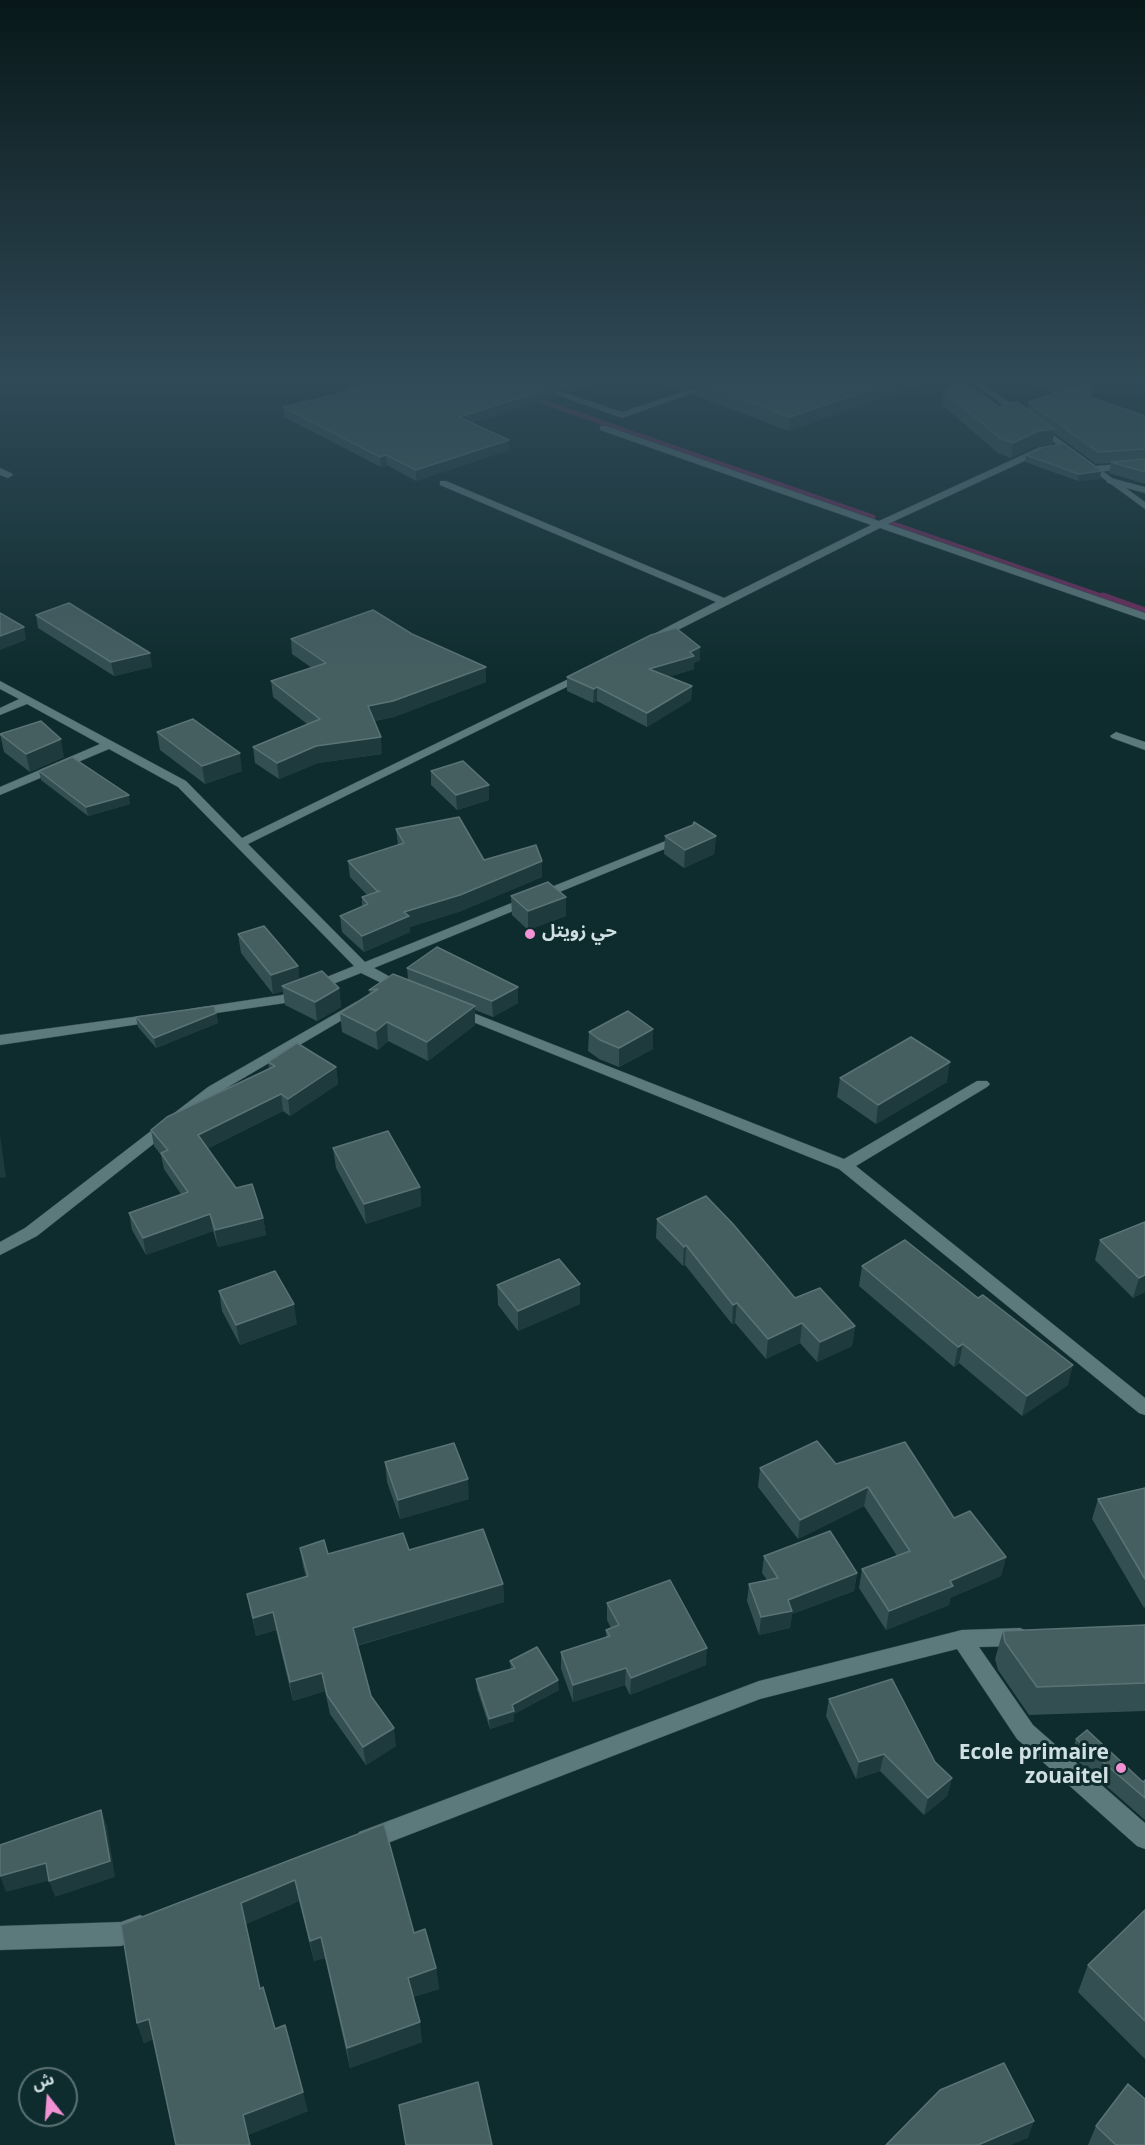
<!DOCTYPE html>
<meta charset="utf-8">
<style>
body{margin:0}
#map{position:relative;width:1145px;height:2145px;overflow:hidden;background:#0e2b2d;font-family:Georgia,"Noto Sans Arabic",serif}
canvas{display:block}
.north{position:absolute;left:18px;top:2067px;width:60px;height:60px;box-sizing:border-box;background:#0e2b2d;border:2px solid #5c7375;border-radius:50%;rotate:343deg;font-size:16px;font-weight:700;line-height:24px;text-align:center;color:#d0e0e2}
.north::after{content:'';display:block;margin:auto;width:21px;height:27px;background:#f391d5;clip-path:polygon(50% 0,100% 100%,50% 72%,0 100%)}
</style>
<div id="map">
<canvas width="1145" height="2145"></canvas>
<div class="north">ش</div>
</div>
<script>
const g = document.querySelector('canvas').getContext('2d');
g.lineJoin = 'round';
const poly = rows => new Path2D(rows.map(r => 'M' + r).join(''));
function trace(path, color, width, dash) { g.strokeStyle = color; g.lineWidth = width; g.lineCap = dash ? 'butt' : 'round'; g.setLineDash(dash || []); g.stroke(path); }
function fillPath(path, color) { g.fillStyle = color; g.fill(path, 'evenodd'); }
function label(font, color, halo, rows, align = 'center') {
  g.font = font + ' Georgia,"Noto Sans Arabic",serif'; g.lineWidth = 6; g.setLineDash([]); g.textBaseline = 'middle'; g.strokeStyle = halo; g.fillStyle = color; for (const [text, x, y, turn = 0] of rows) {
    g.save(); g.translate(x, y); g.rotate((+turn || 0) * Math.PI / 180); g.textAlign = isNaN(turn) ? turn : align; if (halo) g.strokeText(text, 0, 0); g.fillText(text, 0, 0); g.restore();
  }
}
trace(poly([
 [529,397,873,517],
 [891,523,1107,598]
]), '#702a5d', 5);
trace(poly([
 [1103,596,1145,611]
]), '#702a5d', 7);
const minor = poly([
 [520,382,532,382,622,412,712,382,724,382,622,418,520,382],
 [600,426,606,426,879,521,1040,447,1046,447,1046,451,888,524,1145,613,1145,620,880,528,656,641,648,641,648,637,716,602,440,485,440,481,446,481,724,598,871,525,600,430,600,426],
 [1145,462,1145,468,1095,472,1090,469,1095,466,1145,462],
 [0,468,11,473,13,475,8,478,0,475,0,468],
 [1111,478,1145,487,1145,493,1108,483,1106,481,1111,478],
 [585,671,589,672,589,676,248,844,365,962,678,836,688,836,689,839,374,968,407,986,409,989,402,993,361,973,285,1003,196,1016,191,1015,189,1012,191,1009,196,1008,282,995,354,966,178,787,109,749,0,795,0,787,100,744,27,704,0,715,0,708,19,699,0,689,0,681,186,781,242,838,585,671],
 [1116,732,1145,742,1145,750,1112,738,1110,736,1116,732],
 [356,1002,363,1006,361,1009,218,1093,37,1236,0,1255,0,1242,25,1228,208,1087,356,1002],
 [458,1007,844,1159,977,1081,987,1081,990,1084,987,1087,856,1166,1145,1398,1145,1415,1139,1413,839,1169,453,1014,451,1011,458,1007],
 [155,1014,162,1018,160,1021,0,1045,0,1035,155,1014],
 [1020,1628,1027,1631,1030,1637,1027,1643,1020,1646,979,1647,1033,1725,1145,1823,1145,1849,1137,1846,1017,1739,957,1649,760,1699,367,1851,359,1848,356,1840,359,1832,367,1829,759,1681,962,1630,1020,1628],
 [140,1915,148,1919,152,1927,148,1935,121,1946,0,1950,0,1926,121,1922,140,1915]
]);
const tertiary = poly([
 [972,382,981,382,1145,502,1145,509,972,382]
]);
trace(minor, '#324447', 1);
trace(tertiary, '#324447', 1);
fillPath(minor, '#5c797c');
fillPath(tertiary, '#5c797c');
fillPath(poly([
 [363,382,600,382,570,392,555,387,555,397,472,423,509,450,416,481,387,465,381,467,284,417,283,407,346,392,346,389,365,383],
 [661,382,928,382,789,431,694,395,694,385,681,390],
 [1031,382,1086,382,1093,387,1091,397,1145,416,1145,484,1109,473,1111,463,1096,464,1054,433,1052,444,1036,446,1011,458,998,453,942,405,944,391,999,407,1027,409,1028,402,1055,393],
 [1026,455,1101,471,1100,479,1078,481,1025,462],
 [36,615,152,667,114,676,38,628],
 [291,639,486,682,394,717,374,721,382,754,318,763,279,779,255,763,253,747,307,724,273,697,271,681,312,668,292,654],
 [700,647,700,660,694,663,694,669,668,677,692,686,691,700,647,727,597,701,593,703,567,691,567,677],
 [157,732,242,771,205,784,160,750],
 [0,734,64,757,30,772,4,752],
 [39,771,130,804,88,816,41,780],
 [431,771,489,785,489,800,457,810,431,785],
 [396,829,484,860,542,877,461,911,410,927,410,932,364,952,342,932,340,916,362,907,362,897,367,895,350,877,348,861,398,845],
 [665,836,716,836,714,854,684,868,664,854],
 [511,896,566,916,528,930,512,915],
 [238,934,298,966,299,980,339,988,341,1007,317,1021,285,1005,283,991,273,994,241,953],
 [407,968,518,987,518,1003,493,1017,475,1010,475,1025,428,1061,388,1041,378,1050,342,1032,340,1013,370,994,369,990,408,980],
 [216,1013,218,1023,156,1048,138,1027,136,1017],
 [589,1032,653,1049,619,1067,599,1059,588,1051],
 [268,1062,336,1067,338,1084,290,1116,283,1111,207,1149,236,1188,263,1218,266,1235,218,1247,213,1231,146,1255,132,1230,129,1213,181,1194,164,1169,161,1155,154,1146,151,1130,269,1069],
 [840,1078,947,1082,876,1124,837,1097],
 [333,1148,420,1187,421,1206,366,1224,336,1168],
 [657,1219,795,1298,855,1326,852,1346,817,1362,800,1343,766,1359,735,1323,732,1324,685,1265,683,1266,656,1238],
 [1145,1222,1145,1292,1133,1298,1095,1260,1100,1240],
 [862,1266,1068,1385,1022,1416,959,1363,954,1367,859,1286],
 [580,1284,580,1304,518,1331,498,1305,497,1285],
 [219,1291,297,1324,240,1345,222,1311],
 [385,1462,469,1499,400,1519,387,1482],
 [836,1464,954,1518,1006,1557,1001,1576,950,1598,949,1605,886,1630,859,1588,862,1569,897,1556,864,1506,798,1539,758,1487,760,1468],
 [1145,1488,1145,1607,1144,1608,1092,1519,1098,1499],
 [300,1548,328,1554,409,1550,503,1584,504,1602,357,1646,371,1696,396,1746,366,1765,330,1714,325,1691,293,1701,276,1630,256,1636,247,1594,306,1577,303,1566],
 [764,1556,857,1573,854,1591,792,1614,790,1628,759,1635,747,1601,749,1584,767,1580,762,1573],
 [607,1603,706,1665,630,1695,625,1685,573,1702,561,1669,561,1652,606,1638,606,1630,611,1628,607,1620],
 [1145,1625,1145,1711,1029,1715,998,1670,995,1659,1003,1631],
 [510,1661,559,1690,514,1714,514,1721,490,1729,477,1689,476,1679,511,1669],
 [829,1699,935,1762,952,1778,947,1796,924,1815,880,1771,856,1779,826,1716],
 [1076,1739,1143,1782,1145,1780,1145,1820,1071,1755],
 [384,1824,414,1933,436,1968,439,1989,413,1997,422,2042,350,2068,325,1958,314,1961,299,1901,246,1924,260,1988,275,2029,308,2111,248,2135,251,2145,176,2145,153,2039,144,2043,137,2023,121,1925],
 [1145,1910,1145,2059,1078,1992,1088,1965],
 [1096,2126,1145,2145,1088,2145]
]), '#344f52');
fillPath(poly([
 [572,382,600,382,570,392,570,383],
 [682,382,705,382,695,382,694,385,681,390],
 [892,382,928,382,789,431,790,417],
 [555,387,555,397,460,427,459,417],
 [1093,387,1091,398,1087,396],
 [1055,429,1052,444,1036,446,1011,458,1013,443,1038,431],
 [509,440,509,450,416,481,416,470],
 [386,455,387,465,381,467,380,457],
 [1101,471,1100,479,1078,481,1079,474],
 [24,627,26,640,0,650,0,636],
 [700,647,700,660,694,663,694,669,648,683,649,669,690,652],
 [150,653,152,667,114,676,111,662],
 [486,667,486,682,394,717,369,722,368,706],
 [692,686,691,700,647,727,647,713],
 [597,687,597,701,593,703,594,689],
 [381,737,382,754,318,763,279,779,277,763,316,746],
 [61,739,64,757,30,772,26,754],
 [240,753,242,771,205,784,202,766],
 [489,785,489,800,457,810,456,795],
 [129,795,130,804,88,816,86,807],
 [716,836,714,854,684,868,685,850],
 [542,861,542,877,461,911,410,927,410,932,364,952,362,936,404,912],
 [566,897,566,916,528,930,528,911],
 [298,966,300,985,282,986,283,991,273,994,271,975],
 [518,987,518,1003,493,1017,492,1001],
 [339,988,341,1007,317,1021,315,1002],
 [475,1006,475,1025,428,1061,427,1042],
 [216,1013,218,1023,156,1048,154,1038],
 [387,1022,388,1041,378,1050,376,1031],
 [653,1029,653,1049,619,1067,619,1048],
 [950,1062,947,1082,876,1124,878,1105],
 [336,1067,338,1084,290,1116,288,1099],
 [281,1094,283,1111,201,1152,198,1135],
 [0,1135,6,1177,0,1178],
 [420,1187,421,1206,366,1224,364,1204],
 [210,1214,213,1231,146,1255,143,1238],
 [263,1218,266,1235,218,1247,215,1230],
 [686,1245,685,1265,683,1266,684,1247],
 [1145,1275,1145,1292,1133,1298,1139,1278],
 [580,1284,580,1304,518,1331,518,1311],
 [737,1303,735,1323,732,1324,733,1305],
 [294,1304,297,1324,240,1345,236,1325],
 [802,1323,800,1343,766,1359,768,1339],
 [855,1326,852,1346,817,1362,820,1342],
 [963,1344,959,1363,954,1367,958,1347],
 [1073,1365,1068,1385,1022,1416,1027,1396],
 [468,1479,469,1499,400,1519,398,1500],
 [868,1487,864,1506,798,1539,800,1520],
 [1006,1557,1001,1576,950,1598,949,1605,886,1630,889,1611,950,1581],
 [857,1573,854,1591,792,1614,790,1628,759,1635,761,1617,788,1600],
 [503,1584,504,1602,355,1646,353,1628],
 [273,1612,276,1630,256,1636,253,1618],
 [707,1648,706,1665,630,1695,631,1678],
 [626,1668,625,1685,573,1702,573,1685],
 [322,1673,325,1691,293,1701,290,1682],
 [558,1680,559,1690,514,1714,514,1721,490,1729,489,1719,512,1705],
 [394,1728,396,1746,366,1765,363,1747],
 [884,1754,880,1771,856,1779,859,1762],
 [952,1778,947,1796,924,1815,928,1798],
 [101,1810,107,1826,115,1877,55,1897,49,1881],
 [46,1863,52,1880,6,1892,0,1876],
 [295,1880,299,1901,246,1924,241,1903],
 [321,1937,325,1958,314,1961,310,1941],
 [436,1968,439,1989,411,1998,408,1978],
 [149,2019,155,2039,144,2043,137,2023],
 [420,2022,422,2042,350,2068,347,2048],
 [303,2092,308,2111,248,2135,251,2145,250,2145,243,2115],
 [1034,2121,1028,2138,1011,2145,978,2145]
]), '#1e3a3d');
const building = poly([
 [370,382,540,382,555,387,459,417,509,440,416,470,386,455,380,457,283,407,350,391,346,389,370,382],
 [695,382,892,382,790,417,695,382],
 [951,382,965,382,999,407,1017,402,1055,429,1038,431,1013,443,1000,438,944,391,951,382],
 [1056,382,1086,382,1093,387,1087,396,1145,416,1145,449,1098,452,1028,402,1067,389,1085,395,1056,382],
 [1064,444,1101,471,1079,474,1026,455,1044,447,1064,444],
 [1145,459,1145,472,1111,462,1145,459],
 [69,603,150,653,111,662,36,615,69,603],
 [373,610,412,634,486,667,393,701,368,706,381,737,316,746,277,763,253,747,320,719,271,681,326,663,291,639,373,610],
 [0,613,24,627,0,636,0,613],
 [676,628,700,647,690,652,694,656,649,669,692,686,647,713,597,687,594,689,567,677,651,635,676,628],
 [193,719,240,753,202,766,157,732,193,719],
 [41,721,61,739,26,754,0,734,41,721],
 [72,757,129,795,86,807,39,771,72,757],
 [463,761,489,785,456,795,431,771,463,761],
 [459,817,484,860,536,845,542,861,460,895,404,912,409,916,362,936,340,916,368,904,362,897,380,891,377,891,348,861,404,843,396,829,459,817],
 [694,822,716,836,685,850,665,836,693,825,694,822],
 [548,882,566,897,528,911,511,896,548,882],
 [264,926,298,966,271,975,238,934,264,926],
 [437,947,518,987,492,1001,407,968,437,947],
 [322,971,339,988,315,1002,282,986,322,971],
 [393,974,475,1006,427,1042,387,1022,376,1031,340,1013,378,989,369,990,393,974],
 [214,1006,216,1013,154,1038,136,1017,214,1006],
 [628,1011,653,1029,619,1048,600,1040,589,1032,628,1011],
 [911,1037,950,1062,878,1105,840,1078,911,1037],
 [297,1043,336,1067,288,1099,281,1094,198,1135,236,1188,252,1184,263,1218,215,1230,210,1214,143,1238,129,1213,188,1192,161,1153,168,1150,151,1130,167,1117,275,1066,268,1062,297,1043],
 [388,1131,420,1187,364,1204,333,1148,388,1131],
 [706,1196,733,1224,795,1298,820,1288,855,1326,820,1342,802,1323,768,1339,737,1303,733,1305,686,1245,684,1247,657,1219,706,1196],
 [1145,1222,1145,1275,1139,1278,1100,1240,1145,1222],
 [905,1240,978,1298,983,1295,1073,1365,1027,1396,963,1344,958,1347,862,1266,905,1240],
 [559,1259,580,1284,518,1311,497,1285,559,1259],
 [275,1271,294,1304,236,1325,219,1291,275,1271],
 [817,1441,836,1464,905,1442,954,1518,970,1511,1006,1557,950,1581,953,1586,889,1611,862,1569,910,1551,868,1487,800,1520,760,1468,817,1441],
 [454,1443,468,1479,398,1500,385,1462,454,1443],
 [1145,1488,1145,1579,1098,1499,1145,1488],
 [483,1529,503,1584,353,1628,371,1696,394,1728,363,1747,327,1695,322,1673,290,1682,273,1612,253,1618,247,1594,308,1576,300,1548,324,1540,328,1554,403,1533,409,1550,483,1529],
 [830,1531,857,1573,788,1600,792,1611,761,1617,749,1584,778,1578,764,1556,830,1531],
 [670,1580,707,1648,631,1678,626,1668,573,1685,561,1652,610,1636,606,1630,619,1625,607,1603,670,1580],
 [1145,1625,1145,1683,1037,1687,1005,1642,1003,1631,1145,1625],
 [537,1647,558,1680,512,1705,514,1711,489,1719,476,1679,515,1668,510,1661,537,1647],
 [892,1679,935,1762,952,1778,928,1798,884,1754,859,1762,829,1699,892,1679],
 [1087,1730,1143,1782,1145,1780,1145,1798,1076,1739,1087,1730],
 [101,1810,110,1861,49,1881,46,1863,0,1876,0,1845,101,1810],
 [384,1824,414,1933,425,1929,436,1968,408,1978,420,2022,347,2048,321,1937,310,1941,295,1880,241,1903,260,1989,263,1987,275,2029,285,2025,303,2092,243,2115,250,2145,176,2145,149,2019,137,2023,121,1925,384,1824],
 [1145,1910,1145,2021,1088,1965,1145,1910],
 [1004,2063,1034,2121,978,2145,886,2145,940,2090,1004,2063],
 [478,2082,492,2145,406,2145,399,2105,478,2082],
 [1128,2084,1145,2099,1145,2145,1116,2145,1096,2126,1128,2084]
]);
fillPath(building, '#455f61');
trace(building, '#5a7376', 1.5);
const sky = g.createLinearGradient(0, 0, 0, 682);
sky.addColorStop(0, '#081819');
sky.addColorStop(0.56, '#304a57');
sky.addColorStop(1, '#304a5700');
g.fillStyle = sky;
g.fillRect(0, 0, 1145, 682);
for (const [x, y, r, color] of [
 [530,934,6,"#f391d5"],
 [1121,1768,6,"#f391d5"]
]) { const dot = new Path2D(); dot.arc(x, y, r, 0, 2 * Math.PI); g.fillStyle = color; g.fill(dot); trace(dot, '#0e2b2d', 2); }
label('bold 18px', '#d0e0e2', '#0e2b2d', [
 ["حي زويتل",542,934]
], 'left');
label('bold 21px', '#d0e0e2', '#0e2b2d', [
 ["Ecole primaire",1109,1756],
 ["zouaitel",1109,1780]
], 'right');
</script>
